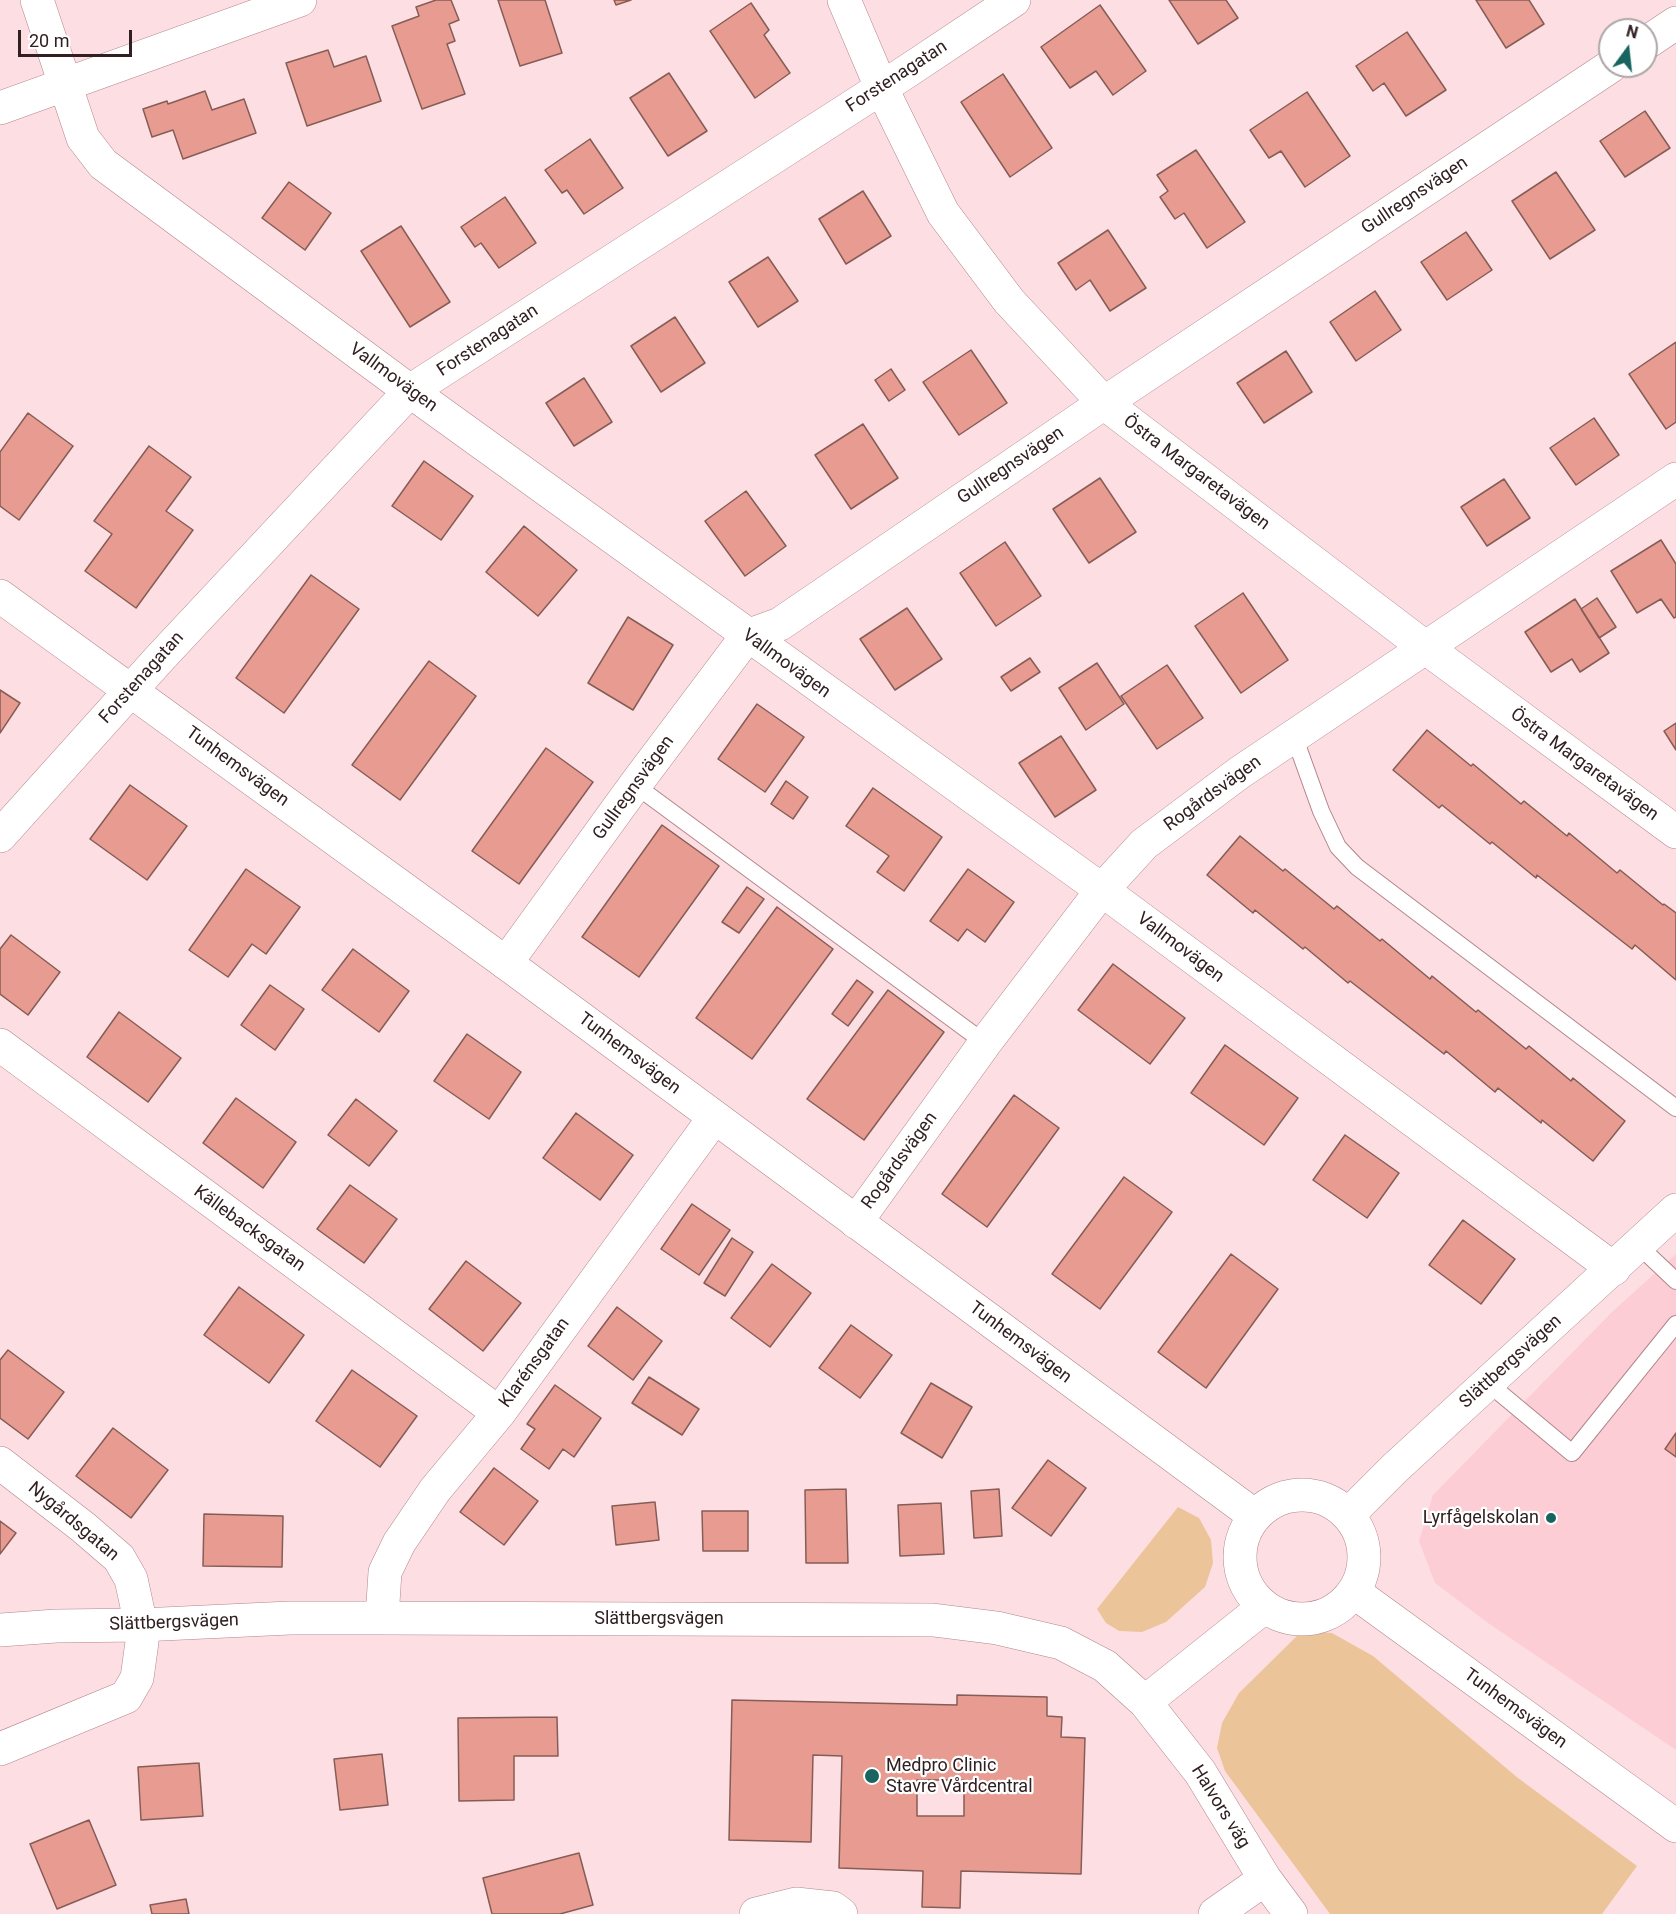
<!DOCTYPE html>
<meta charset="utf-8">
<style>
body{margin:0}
#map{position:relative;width:1676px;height:1914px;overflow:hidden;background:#fddfe3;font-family:Roboto,sans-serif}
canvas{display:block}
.north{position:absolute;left:1598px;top:18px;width:60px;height:60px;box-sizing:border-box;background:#fff;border:2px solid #ada6a7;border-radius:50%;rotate:15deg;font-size:16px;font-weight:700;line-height:24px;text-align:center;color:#312022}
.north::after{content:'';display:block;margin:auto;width:21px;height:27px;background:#186560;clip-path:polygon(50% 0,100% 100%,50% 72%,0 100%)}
.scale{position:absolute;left:18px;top:30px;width:114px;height:27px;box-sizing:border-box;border:3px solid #312022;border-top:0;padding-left:8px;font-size:18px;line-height:21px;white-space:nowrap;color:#312022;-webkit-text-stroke:4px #fff;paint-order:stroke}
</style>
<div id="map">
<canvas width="1676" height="1914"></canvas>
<div class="north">N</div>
<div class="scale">20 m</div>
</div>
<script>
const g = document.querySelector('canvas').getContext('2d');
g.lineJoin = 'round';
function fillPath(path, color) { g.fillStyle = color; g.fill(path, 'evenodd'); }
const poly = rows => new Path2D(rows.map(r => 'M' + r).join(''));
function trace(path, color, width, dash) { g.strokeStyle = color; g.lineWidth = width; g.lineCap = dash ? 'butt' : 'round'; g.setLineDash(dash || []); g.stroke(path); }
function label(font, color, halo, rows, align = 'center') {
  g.font = font + ' Roboto,sans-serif'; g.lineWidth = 4.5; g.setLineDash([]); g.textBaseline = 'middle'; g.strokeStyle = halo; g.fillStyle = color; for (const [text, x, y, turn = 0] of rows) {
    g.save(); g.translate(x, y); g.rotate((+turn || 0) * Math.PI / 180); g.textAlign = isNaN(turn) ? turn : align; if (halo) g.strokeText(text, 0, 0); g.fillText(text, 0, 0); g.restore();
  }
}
fillPath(poly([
 [1676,1254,1676,1750,1488,1623,1435,1583,1419,1541,1433,1495,1611,1313]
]), '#fccdd4');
fillPath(poly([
 [1178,1507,1199,1518,1211,1540,1213,1563,1205,1587,1166,1622,1142,1632,1119,1631,1106,1623,1097,1609],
 [1302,1631,1332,1633,1373,1656,1518,1778,1637,1866,1602,1914,1330,1914,1225,1771,1217,1748,1222,1723,1239,1693]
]), '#ebc49a');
const building = poly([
 [436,0,451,0,459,20,449,24,455,41,447,44,465,94,422,109,392,26,419,16,416,7,436,0],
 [498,0,545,0,562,53,520,66,498,0],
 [614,0,631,0,616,5,614,0],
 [1169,0,1226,0,1238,18,1198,44,1169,0],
 [1476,0,1529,0,1544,24,1506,48,1476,0],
 [751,3,769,30,764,35,790,73,755,98,710,31,751,3],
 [1100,5,1146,71,1113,95,1096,71,1070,88,1041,47,1100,5],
 [1407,32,1446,90,1406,116,1384,83,1373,91,1356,66,1407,32],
 [328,50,334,67,366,56,381,101,307,126,286,63,328,50],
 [669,73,707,131,668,156,630,98,669,73],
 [1003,74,1052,148,1010,177,961,102,1003,74],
 [205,91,212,110,244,99,256,133,183,159,173,130,152,137,143,109,167,101,168,104,205,91],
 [1307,92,1350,156,1305,187,1281,151,1269,158,1250,130,1307,92],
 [1645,111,1670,148,1625,177,1600,141,1645,111],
 [590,139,623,188,584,214,567,190,562,193,545,170,590,139],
 [1196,150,1245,222,1207,248,1184,213,1175,219,1160,197,1168,191,1157,175,1196,150],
 [1556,172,1595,230,1550,259,1512,201,1556,172],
 [289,182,331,213,305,250,262,218,289,182],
 [863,191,891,236,846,264,819,219,863,191],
 [505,197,536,243,499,268,481,243,475,247,461,227,505,197],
 [401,226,450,302,410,327,361,251,401,226],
 [1108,230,1146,288,1110,311,1090,280,1076,290,1058,263,1108,230],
 [1466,232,1492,270,1447,300,1421,262,1466,232],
 [768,257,798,301,758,327,729,282,768,257],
 [1375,291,1401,330,1356,361,1330,322,1375,291],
 [675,317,705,363,661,392,631,346,675,317],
 [1676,342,1676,422,1666,429,1629,374,1676,342],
 [971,350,1007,403,959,435,923,382,971,350],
 [1286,351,1312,392,1264,423,1237,383,1286,351],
 [891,369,905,390,889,401,875,380,891,369],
 [584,378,612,422,574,446,546,403,584,378],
 [28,413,73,446,19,520,0,506,0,452,28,413],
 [1594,418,1619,455,1576,485,1550,448,1594,418],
 [863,424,898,478,851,509,815,455,863,424],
 [149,446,191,477,166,511,193,530,136,608,85,571,112,534,94,521,149,446],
 [424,461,473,496,441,540,392,506,424,461],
 [1100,478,1136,532,1089,563,1053,509,1100,478],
 [1504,479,1530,518,1487,546,1461,507,1504,479],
 [746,491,786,546,745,576,705,521,746,491],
 [524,526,577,570,538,616,486,572,524,526],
 [1661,540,1676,564,1676,617,1674,618,1661,599,1637,613,1611,571,1661,540],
 [1005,542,1041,596,996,626,960,573,1005,542],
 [311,575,359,609,284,713,236,678,311,575],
 [1243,593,1288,660,1241,693,1195,626,1243,593],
 [1597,598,1616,627,1599,638,1581,609,1597,598],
 [1575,599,1609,653,1580,672,1572,659,1551,672,1525,632,1575,599],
 [907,608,942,659,895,690,860,639,907,608],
 [628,617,673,645,633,710,588,683,628,617],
 [1030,658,1040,672,1011,691,1001,677,1030,658],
 [429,661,476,696,400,800,352,765,429,661],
 [1097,663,1124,704,1086,730,1059,688,1097,663],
 [1167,665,1203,718,1157,749,1121,696,1167,665],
 [0,690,20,703,0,733,0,690],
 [757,704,804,737,765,792,718,759,757,704],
 [1676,723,1676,750,1664,731,1676,723],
 [1427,730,1471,766,1473,764,1521,804,1524,801,1567,836,1569,833,1617,873,1620,870,1663,905,1664,904,1676,913,1676,980,1635,945,1632,949,1537,875,1536,878,1492,842,1490,844,1442,805,1439,808,1393,770,1427,730],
 [1061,736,1096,790,1055,817,1019,763,1061,736],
 [546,748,593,782,519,884,472,851,546,748],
 [786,781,808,797,793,819,771,804,786,781],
 [130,785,187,826,147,880,90,839,130,785],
 [873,788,942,837,904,891,877,872,889,856,846,826,873,788],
 [662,825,719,866,639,977,582,937,662,825],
 [1240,836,1283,871,1285,869,1334,909,1337,906,1380,941,1382,939,1430,979,1432,976,1476,1012,1478,1010,1526,1049,1529,1046,1571,1081,1573,1078,1625,1121,1593,1161,1542,1120,1541,1123,1498,1088,1495,1092,1446,1051,1444,1054,1350,981,1348,983,1305,947,1303,949,1255,910,1253,913,1207,875,1240,836],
 [246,869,300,907,266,954,252,944,228,977,189,950,246,869],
 [968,869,1014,902,985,942,967,929,958,941,930,921,968,869],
 [747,887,764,899,739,933,722,922,747,887],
 [777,907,833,949,752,1059,696,1018,777,907],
 [11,935,60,972,28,1015,0,994,0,949,11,935],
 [353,949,409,991,379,1032,322,990,353,949],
 [1113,964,1185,1018,1150,1064,1078,1010,1113,964],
 [857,980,873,992,848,1026,832,1014,857,980],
 [270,985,304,1009,275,1050,241,1025,270,985],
 [888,990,944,1032,864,1140,807,1099,888,990],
 [119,1012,181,1058,148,1102,87,1057,119,1012],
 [467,1034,521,1072,489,1119,434,1081,467,1034],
 [1225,1045,1298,1098,1264,1145,1191,1093,1225,1045],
 [1014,1095,1059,1128,987,1227,942,1194,1014,1095],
 [236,1098,296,1142,263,1188,203,1143,236,1098],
 [356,1099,397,1131,369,1166,328,1135,356,1099],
 [576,1113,633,1155,600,1200,543,1158,576,1113],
 [1345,1135,1399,1173,1367,1218,1313,1180,1345,1135],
 [1124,1177,1172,1212,1100,1309,1052,1274,1124,1177],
 [350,1185,397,1219,364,1263,317,1229,350,1185],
 [692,1204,730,1230,699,1275,661,1249,692,1204],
 [1463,1220,1515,1259,1481,1304,1429,1265,1463,1220],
 [732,1238,753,1252,725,1296,704,1283,732,1238],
 [1231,1254,1278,1289,1206,1388,1158,1352,1231,1254],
 [466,1261,521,1303,483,1351,429,1309,466,1261],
 [772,1264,811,1293,770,1347,731,1318,772,1264],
 [239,1287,304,1335,269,1383,204,1335,239,1287],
 [617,1307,662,1341,633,1380,588,1346,617,1307],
 [851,1325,892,1355,860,1398,819,1368,851,1325],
 [8,1350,64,1392,28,1439,0,1418,0,1360,8,1350],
 [352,1370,417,1416,380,1467,316,1421,352,1370],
 [649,1377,699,1409,682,1435,632,1403,649,1377],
 [931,1383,972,1407,942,1458,901,1433,931,1383],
 [555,1385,601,1418,574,1457,563,1449,549,1469,521,1449,535,1429,527,1424,555,1385],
 [113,1428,168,1470,131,1518,76,1476,113,1428],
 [1676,1433,1676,1457,1665,1449,1676,1433],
 [1048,1460,1086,1488,1051,1536,1012,1508,1048,1460],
 [494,1468,538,1501,504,1545,460,1512,494,1468],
 [846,1489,848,1563,806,1563,805,1490,846,1489],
 [999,1489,1002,1536,974,1538,971,1491,999,1489],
 [655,1502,659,1540,616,1545,612,1506,655,1502],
 [941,1503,944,1554,900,1556,898,1505,941,1503],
 [702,1511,748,1511,748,1551,703,1551,702,1511],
 [204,1514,283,1516,282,1567,203,1566,204,1514],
 [0,1521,16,1533,0,1554,0,1521],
 [957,1695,1047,1697,1047,1716,1062,1717,1061,1737,1085,1738,1081,1874,961,1871,960,1908,922,1907,923,1871,839,1868,842,1756,813,1755,811,1842,729,1840,732,1700,957,1705,957,1695],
 [917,1780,964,1780,964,1816,917,1816,917,1780],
 [557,1717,558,1756,514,1756,514,1800,459,1801,458,1718,557,1717],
 [382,1754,388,1805,340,1810,334,1759,382,1754],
 [199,1763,203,1816,141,1820,138,1767,199,1763],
 [89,1820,116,1885,57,1909,30,1844,89,1820],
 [579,1853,593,1905,560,1914,492,1914,483,1878,579,1853],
 [186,1899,189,1914,152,1914,150,1905,186,1899]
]);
fillPath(building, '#e89c91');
trace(building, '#865c56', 1.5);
const service = poly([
 [1294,736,1321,811,1338,847,1357,867,1676,1108],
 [635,785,985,1043],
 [1638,1245,1676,1281],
 [1488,1383,1572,1453,1676,1324]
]);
const minor = poly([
 [37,0,83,138,103,164,410,391,1102,890,1614,1269],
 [844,0,881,87,943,213,1009,301,1104,403,1426,648,1676,832],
 [1646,43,1676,23],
 [0,108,300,0],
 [0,836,160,658,410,391,903,74,1014,0],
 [506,963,635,785,747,636,780,624,1104,403,1611,66],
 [0,1045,499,1413],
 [856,1222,985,1043,1102,890,1144,844,1239,773,1676,479],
 [0,1463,83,1527,119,1558,131,1579,141,1625,142,1642,137,1678,126,1697,0,1749],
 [1348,1515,1395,1468,1676,1210],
 [382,1618,385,1572,399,1543,435,1490,499,1413,714,1118],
 [0,1630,56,1626,141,1625,290,1618,382,1618,933,1620,997,1628,1061,1643,1105,1666,1145,1702,1200,1772,1265,1879,1291,1914],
 [1145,1702,1264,1607],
 [756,1914,796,1904,833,1908,841,1914],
 [1215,1914,1265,1879]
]);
const tertiary = poly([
 [0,596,506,963,1255,1516],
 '1240 1557a62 62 0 1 1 124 0a62 62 0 1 1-124 0Z',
 [1354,1592,1676,1826]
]);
trace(service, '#b2858c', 18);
trace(minor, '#b2858c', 34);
trace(tertiary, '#b2858c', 34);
trace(service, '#fff', 16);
trace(minor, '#fff', 33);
trace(tertiary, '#fff', 33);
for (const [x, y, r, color] of [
 [1551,1518,6,"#186560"],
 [872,1776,8,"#186560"]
]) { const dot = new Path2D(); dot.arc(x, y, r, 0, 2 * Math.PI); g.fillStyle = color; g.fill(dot); trace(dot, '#fff', 2); }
label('18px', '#312022', '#fff', [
 ["Forstenagatan",897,77,-33],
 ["Gullregnsvägen",1415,196,-34],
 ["Forstenagatan",488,341,-33],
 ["Vallmovägen",393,378,36],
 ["Gullregnsvägen",1011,466,-34],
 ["Östra Margaretavägen",1196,473,37],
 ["Vallmovägen",786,664,36],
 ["Forstenagatan",142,678,-48],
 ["Östra Margaretavägen",1584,765,36],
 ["Tunhemsvägen",237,767,36],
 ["Gullregnsvägen",634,788,-54],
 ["Rogårdsvägen",1213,794,-36],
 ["Vallmovägen",1180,948,37],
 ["Tunhemsvägen",629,1054,37],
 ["Rogårdsvägen",900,1161,-54],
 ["Källebacksgatan",249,1229,36],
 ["Tunhemsvägen",1020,1343,37],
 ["Slättbergsvägen",1511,1362,-42],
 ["Klarénsgatan",535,1363,-54],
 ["Nygårdsgatan",73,1522,40],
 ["Slättbergsvägen",659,1619],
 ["Slättbergsvägen",174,1623,-2],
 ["Tunhemsvägen",1515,1709,36],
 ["Halvors väg",1220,1807,58]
]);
label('18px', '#312022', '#fff', [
 ["Lyrfågelskolan",1539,1518],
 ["Medpro Clinic",886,1766,"left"],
 ["Stavre Vårdcentral",886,1787,"left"]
], 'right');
</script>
